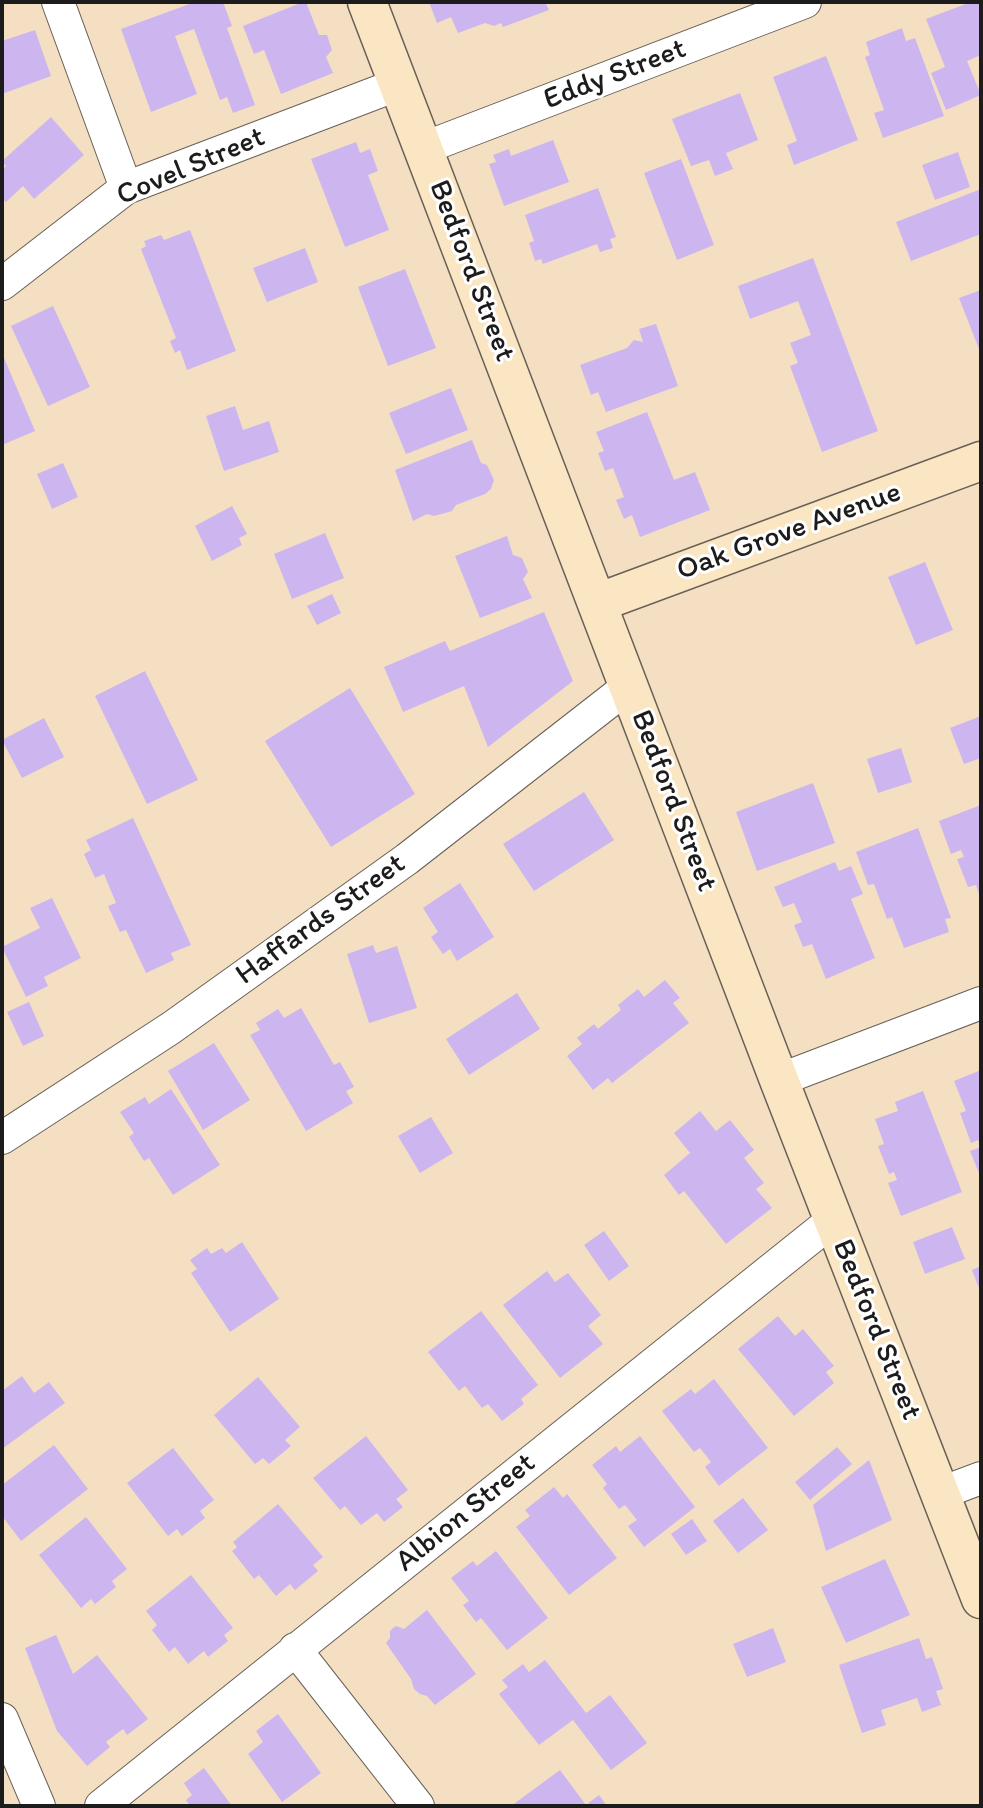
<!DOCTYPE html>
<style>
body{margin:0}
#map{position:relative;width:983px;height:1808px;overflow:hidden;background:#f4dfc3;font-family:Itim,sans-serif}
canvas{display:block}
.frame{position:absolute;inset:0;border:4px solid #1c1c1c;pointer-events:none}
</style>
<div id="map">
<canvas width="983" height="1808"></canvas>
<div class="frame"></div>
</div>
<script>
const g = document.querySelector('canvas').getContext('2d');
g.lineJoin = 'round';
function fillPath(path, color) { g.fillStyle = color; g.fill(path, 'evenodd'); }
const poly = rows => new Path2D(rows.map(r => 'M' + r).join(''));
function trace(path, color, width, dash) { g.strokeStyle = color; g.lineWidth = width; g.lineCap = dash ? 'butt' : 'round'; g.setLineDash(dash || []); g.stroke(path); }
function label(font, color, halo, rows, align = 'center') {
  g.font = font + ' Itim,sans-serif'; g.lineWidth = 6; g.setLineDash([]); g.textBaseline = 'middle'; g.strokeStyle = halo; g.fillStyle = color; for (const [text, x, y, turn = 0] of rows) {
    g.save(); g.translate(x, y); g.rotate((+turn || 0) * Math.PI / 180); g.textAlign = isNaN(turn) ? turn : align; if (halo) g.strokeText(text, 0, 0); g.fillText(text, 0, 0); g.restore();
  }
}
fillPath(poly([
 [195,2,223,2,232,26,227,28,255,105,233,113,227,97,220,100,194,29,175,36,197,94,151,112,121,29],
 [303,2,306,2,319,35,327,35,332,50,326,57,333,73,281,94,264,50,254,54,243,26],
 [429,2,545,2,549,10,503,27,501,23,494,26,485,23,458,33,451,17,437,23],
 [971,2,981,2,981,55,967,61,981,95,946,110,931,73,945,67,926,19],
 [902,28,906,41,915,38,944,116,883,138,874,113,884,110,865,57,870,55,866,42],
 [35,30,51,76,2,94,2,41],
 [826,56,858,140,794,165,787,145,797,141,773,77],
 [740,93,758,140,726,153,733,169,715,176,709,160,691,166,672,119],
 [51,117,84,155,34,199,23,186,6,202,2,198,2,170,6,166,2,161],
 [553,140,569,182,504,206,489,164,496,162,493,155,509,149,511,156],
 [356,142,360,153,370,149,378,171,368,175,389,230,345,247,311,159],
 [958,152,970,187,935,200,922,165],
 [681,159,714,245,677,260,644,173],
 [598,188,616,237,610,239,613,248,600,252,597,244,543,264,541,259,535,261,529,243,534,241,525,215],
 [981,189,981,234,911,261,896,222],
 [190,230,236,351,187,370,180,350,175,353,170,341,176,338,141,249,146,246,144,241,161,235,164,240],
 [305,248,318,282,267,302,253,268],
 [813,258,878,431,822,452,790,366,798,363,790,343,811,335,798,301,750,319,738,286],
 [405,269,436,348,388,366,358,287],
 [981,290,981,354,959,298],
 [53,306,90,387,48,406,11,326],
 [656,324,678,386,606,412,598,392,591,395,580,365,627,348,634,340,643,342,639,329],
 [2,353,35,431,2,445],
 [451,388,468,430,406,454,389,413],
 [235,406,243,430,269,421,279,452,224,471,206,416],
 [647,412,674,480,695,472,710,510,640,537,632,515,624,519,616,500,624,497,613,468,605,471,598,453,604,451,596,432],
 [472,440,481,463,487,465,494,480,491,489,485,494,456,505,452,511,434,516,427,514,413,521,395,470],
 [63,463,78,497,52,509,37,474],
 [232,506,247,534,239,538,242,545,212,561,195,526],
 [325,533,344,578,292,599,274,554],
 [507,536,513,555,522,558,528,572,523,579,532,598,480,618,455,556],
 [925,562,953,630,916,645,888,577],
 [332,594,341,613,317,625,307,606],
 [544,612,573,681,488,747,464,686,403,712,384,667,445,641,450,651],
 [145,671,198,780,147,804,95,696],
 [350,688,415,794,331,847,265,741],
 [981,716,981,758,964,764,950,728],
 [44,718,64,757,22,778,2,740],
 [901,748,912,782,878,793,867,759],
 [813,783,835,843,757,871,736,812],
 [584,792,614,840,534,891,503,844],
 [981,805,981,900,976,885,968,887,957,859,964,857,961,850,951,854,939,821],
 [133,818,191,945,171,953,174,960,146,973,126,930,120,932,108,906,116,903,104,874,95,878,84,854,91,850,86,840],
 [918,828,951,918,945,919,949,932,904,948,892,917,887,919,874,884,868,885,856,852],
 [835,862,839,871,851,866,863,894,851,899,875,958,826,979,812,944,803,947,794,925,802,922,794,903,783,907,774,887],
 [460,883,494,937,457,961,450,949,443,954,431,937,438,932,423,908],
 [52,898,81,958,44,977,48,986,26,997,2,947,40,928,30,908],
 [373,945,376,953,397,946,417,1008,369,1023,347,954],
 [665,980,680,998,673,1003,689,1023,612,1083,608,1078,593,1090,567,1056,582,1044,577,1038,594,1024,598,1029,621,1010,618,1005,638,989,644,997],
 [517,993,540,1029,469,1075,446,1039],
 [29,1002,44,1036,23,1046,7,1012],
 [301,1008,334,1065,340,1062,354,1087,346,1091,353,1103,306,1131,250,1035,260,1030,256,1023,278,1009,284,1018],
 [214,1043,250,1100,203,1130,168,1071],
 [981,1070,981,1178,970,1151,981,1147,978,1140,971,1143,960,1113,966,1111,954,1081],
 [171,1089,220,1165,173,1195,149,1158,144,1161,129,1137,134,1133,120,1112,145,1097,149,1104],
 [923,1091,962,1192,901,1216,888,1183,897,1180,894,1172,889,1174,878,1146,884,1144,875,1119,898,1111,895,1102],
 [700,1111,716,1131,730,1120,754,1150,744,1158,764,1183,756,1189,772,1208,726,1244,684,1191,679,1195,664,1175,690,1153,674,1133],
 [431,1117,453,1153,420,1173,398,1136],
 [952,1227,965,1259,925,1274,913,1242],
 [604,1231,629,1266,609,1281,584,1245],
 [242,1242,279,1299,230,1332,191,1273,197,1269,190,1260,207,1248,211,1254,222,1248,226,1253],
 [981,1266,981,1293,972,1270],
 [547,1271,555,1282,568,1273,601,1315,588,1326,603,1344,560,1378,503,1305],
 [481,1311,538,1385,521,1399,524,1404,502,1421,488,1404,482,1408,465,1386,459,1391,428,1352],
 [778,1316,795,1336,803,1329,834,1366,826,1372,834,1383,794,1416,738,1349],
 [22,1376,34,1393,49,1382,65,1403,2,1449,2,1391],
 [258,1377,300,1427,285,1440,291,1446,269,1464,263,1458,255,1464,214,1415],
 [714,1379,768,1448,719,1486,705,1467,711,1462,700,1448,694,1452,662,1411,691,1389,695,1394],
 [366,1436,408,1490,396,1499,403,1507,384,1522,377,1513,361,1525,345,1506,340,1510,313,1478],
 [640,1436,695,1507,644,1547,628,1526,637,1520,625,1505,619,1509,603,1488,607,1484,592,1465,616,1446,620,1452],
 [54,1445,88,1489,21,1541,2,1516,2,1485],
 [837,1447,852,1464,810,1500,795,1482],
 [173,1448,214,1500,200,1511,205,1518,182,1536,177,1529,168,1536,127,1483],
 [869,1460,892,1520,826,1551,813,1505],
 [554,1487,563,1498,567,1494,617,1558,569,1595,516,1527,530,1516,525,1510],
 [743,1498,768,1530,738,1553,713,1521],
 [278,1504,323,1557,313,1565,318,1571,295,1590,290,1584,276,1596,259,1575,254,1579,232,1551,237,1547,233,1542],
 [86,1517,127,1569,112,1581,116,1587,95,1604,91,1599,81,1608,39,1555],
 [692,1519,707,1541,686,1555,671,1534],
 [496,1551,548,1618,507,1650,481,1618,476,1622,463,1605,469,1601,451,1578,473,1561,477,1566],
 [885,1559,910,1615,846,1643,821,1587],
 [191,1575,233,1628,224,1635,228,1641,208,1657,204,1651,188,1664,175,1647,169,1652,152,1630,157,1625,146,1611],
 [427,1610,476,1674,435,1705,427,1696,420,1694,414,1689,411,1679,386,1643,390,1638,390,1631,393,1628,396,1626,404,1629],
 [773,1628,786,1662,747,1677,733,1644],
 [56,1635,73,1674,97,1655,148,1719,127,1735,123,1729,106,1742,110,1747,87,1766,57,1731,25,1648],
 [919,1638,926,1659,932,1657,943,1689,936,1691,941,1705,922,1712,917,1698,881,1710,886,1725,862,1733,839,1665],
 [545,1660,586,1713,610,1695,647,1743,611,1770,573,1720,539,1745,499,1694,508,1687,502,1680,523,1664,529,1672],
 [278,1714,321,1773,282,1802,248,1754,263,1742,256,1731],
 [204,1768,232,1806,190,1806,186,1800,192,1795,184,1783],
 [560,1770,586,1805,599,1795,607,1806,511,1806]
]), '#cdb6ef');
const street = poly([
 [58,2,126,188],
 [424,148,805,2],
 [2,284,126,188,399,84],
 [779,1080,981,1003],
 [2,1138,171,1028,407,859,629,686],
 [941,1493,981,1478],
 [295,1649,418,1806],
 [2,1719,39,1806],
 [101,1806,833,1220]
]);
const secondary = poly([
 [367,2,779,1080,981,1599],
 [597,603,981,461]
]);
trace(street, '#686056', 34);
trace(secondary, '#686056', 41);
trace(street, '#fff', 32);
trace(secondary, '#fbe6c4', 38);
label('30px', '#1c1c1c', '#fff', [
 ["Eddy Street",615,75,-21],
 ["Covel Street",191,167,-23],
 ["Bedford Street",471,271,69],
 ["Oak Grove Avenue",789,532,-20],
 ["Bedford Street",673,801,69],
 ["Haffards Street",321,920,-36],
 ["Bedford Street",876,1330,68],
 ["Albion Street",466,1513,-39]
]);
</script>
